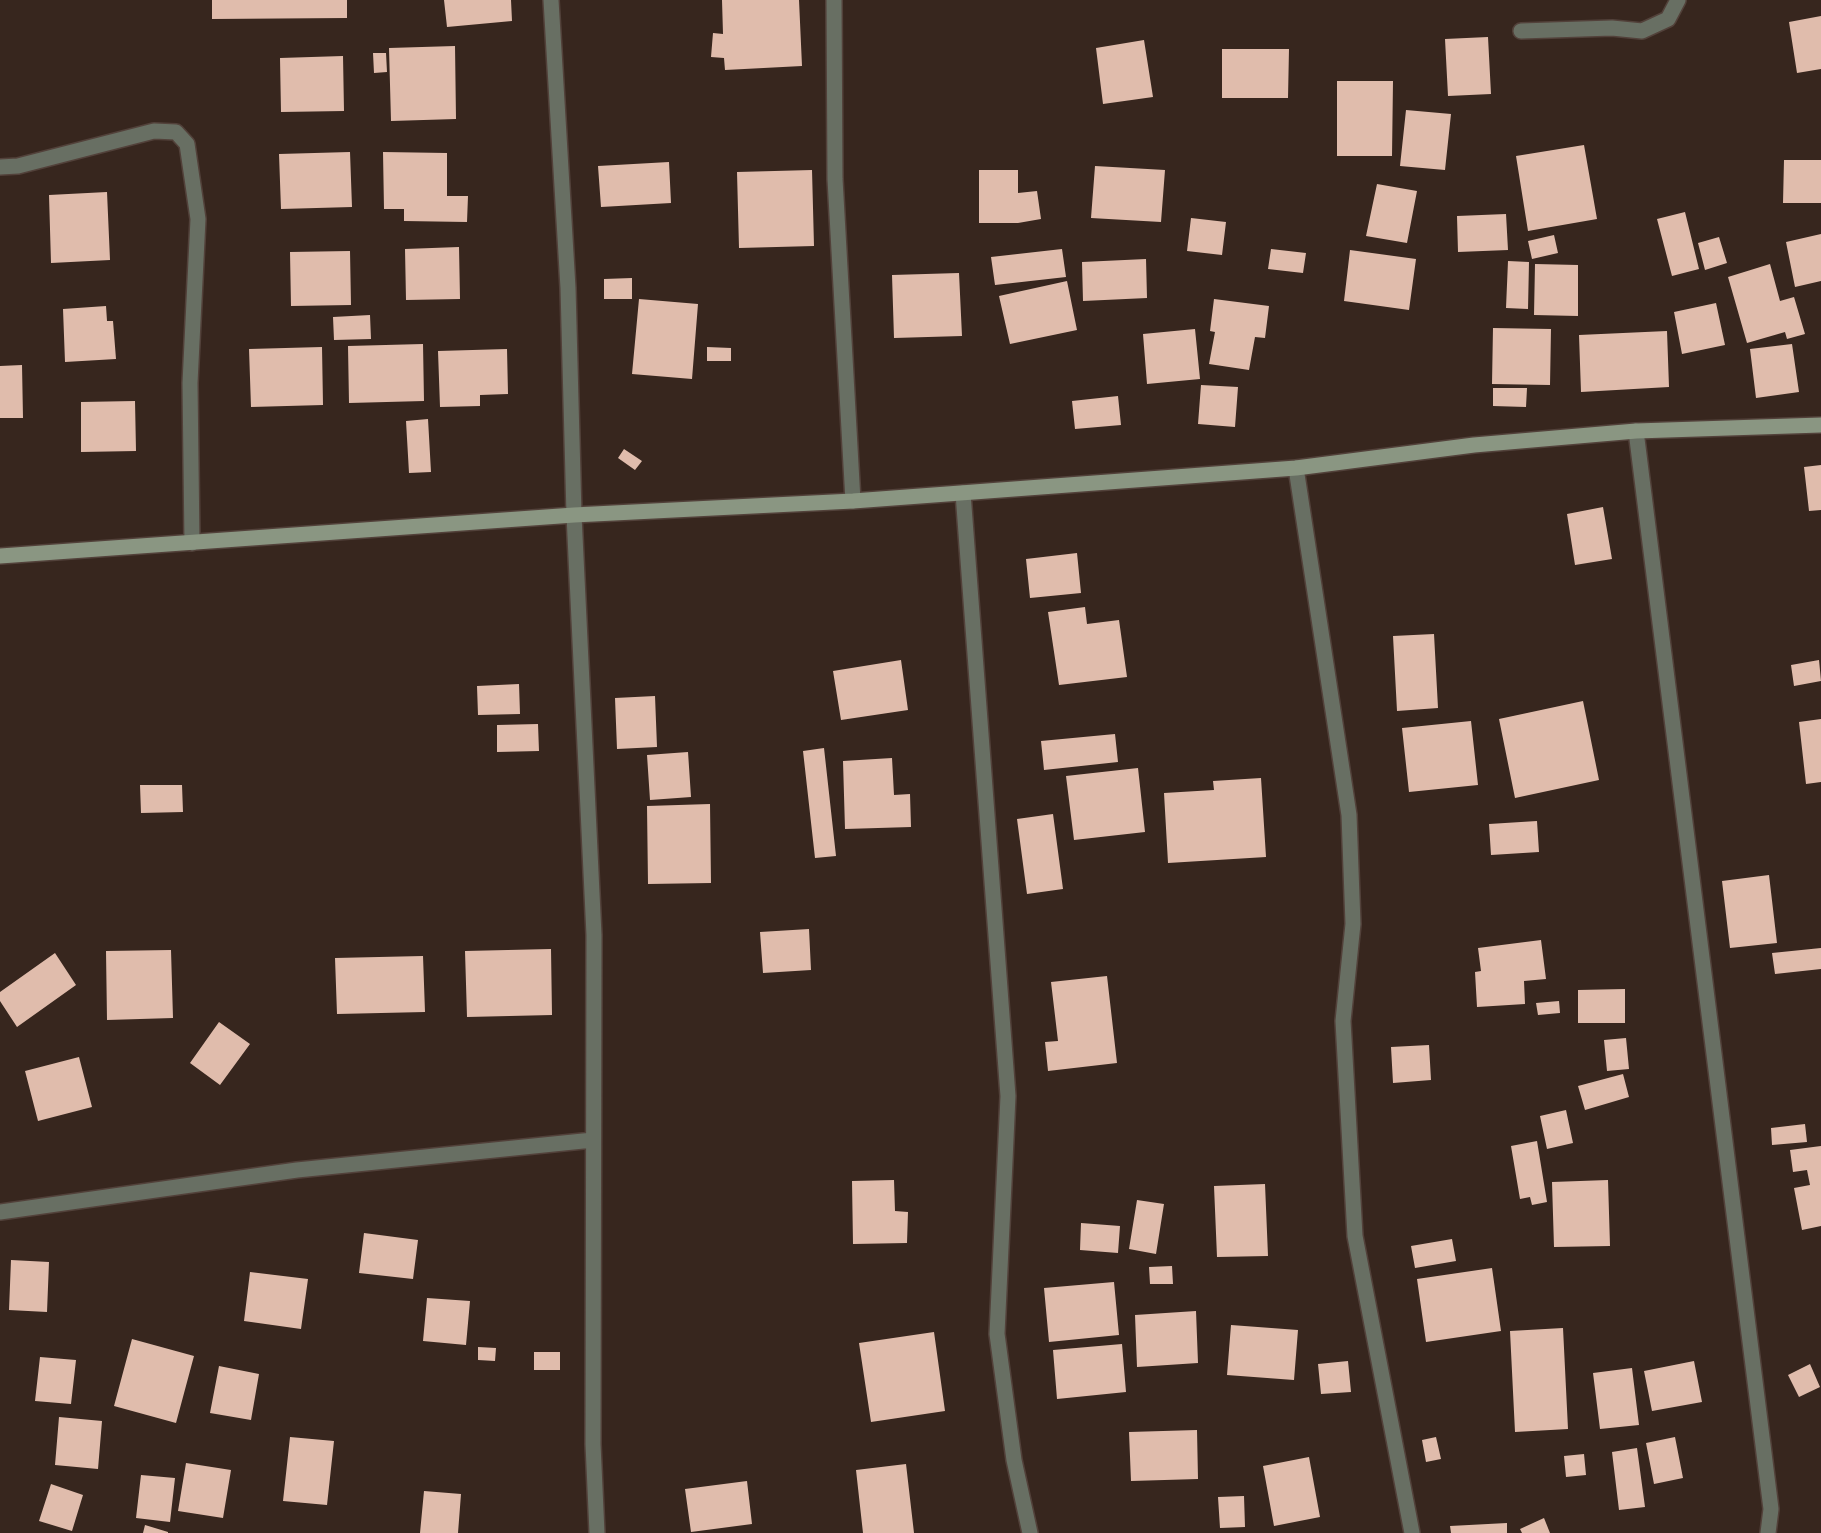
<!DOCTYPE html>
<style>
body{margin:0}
canvas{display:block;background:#37261e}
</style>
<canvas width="1821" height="1533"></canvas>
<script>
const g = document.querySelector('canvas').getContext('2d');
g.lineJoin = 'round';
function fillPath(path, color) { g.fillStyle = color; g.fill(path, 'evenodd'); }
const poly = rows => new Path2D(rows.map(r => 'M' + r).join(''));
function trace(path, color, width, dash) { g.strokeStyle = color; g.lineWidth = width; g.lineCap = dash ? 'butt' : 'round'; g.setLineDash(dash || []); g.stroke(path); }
fillPath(poly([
 [212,0,347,0,347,18,212,19],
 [444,0,511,0,512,21,447,27],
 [722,0,799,0,802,66,725,70,724,58,711,57,713,33,723,34],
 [1821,16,1821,69,1797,73,1789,22],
 [1488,37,1491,94,1448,96,1445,39],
 [1144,40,1153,97,1103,104,1096,48],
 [455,46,456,119,391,121,389,48],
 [1222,49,1289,49,1288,98,1222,98],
 [373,53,386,53,387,72,374,73],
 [343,56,344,111,281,112,280,58],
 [1337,81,1393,81,1392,156,1337,156],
 [1406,110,1451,114,1445,170,1400,166],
 [1584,145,1597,219,1528,231,1516,156],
 [350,152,352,207,281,209,279,154],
 [383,152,447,153,447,196,468,196,467,222,404,221,404,209,384,209],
 [1784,160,1821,160,1821,203,1783,203],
 [669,162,671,203,601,207,598,166],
 [1095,166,1165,170,1161,222,1091,218],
 [812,170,814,246,739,248,737,172],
 [979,170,1018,170,1018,193,1037,191,1041,219,1018,223,979,223],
 [1377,184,1417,191,1407,243,1366,236],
 [107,192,110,260,51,263,49,195],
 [1685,212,1699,269,1672,276,1657,219],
 [1506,214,1508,250,1458,252,1457,216],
 [1191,218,1226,222,1222,255,1187,251],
 [1821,234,1821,281,1795,287,1786,242],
 [1554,235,1558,253,1532,259,1528,241],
 [1719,237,1727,263,1705,270,1698,243],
 [459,247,460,299,406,300,405,249],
 [1062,249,1066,277,995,285,991,257],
 [1271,249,1306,253,1303,273,1268,269],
 [1350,250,1416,259,1409,310,1344,301],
 [350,251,351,305,291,306,290,252],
 [1146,259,1147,298,1083,301,1082,262],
 [1508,261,1529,262,1528,309,1506,308],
 [1535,264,1578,265,1578,316,1534,315],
 [1770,264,1780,301,1794,297,1805,334,1787,339,1785,332,1747,343,1728,277],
 [959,273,962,336,894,338,892,275],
 [632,278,632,299,604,299,604,279],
 [1067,281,1077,330,1010,344,999,296],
 [639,299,698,304,692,379,632,374],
 [1214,299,1269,306,1265,338,1255,337,1249,370,1209,364,1215,332,1210,331],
 [1716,303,1725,345,1682,354,1674,312],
 [106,306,107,321,113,321,116,359,65,362,63,309],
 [370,315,371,339,334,340,333,317],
 [1493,328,1551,329,1550,385,1492,384],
 [1195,329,1200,379,1147,384,1143,334],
 [1667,331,1669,387,1581,392,1579,335],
 [423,344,424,401,349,403,348,346],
 [1792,344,1799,392,1756,398,1750,349],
 [322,347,323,405,251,407,249,349],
 [707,347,731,348,731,361,707,361],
 [507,349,508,394,480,395,480,406,440,407,438,351],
 [22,365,23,418,0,418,0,366],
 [1201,385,1238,387,1235,427,1198,424],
 [1493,388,1527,388,1526,407,1493,406],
 [1118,396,1121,425,1075,429,1072,401],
 [135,401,136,451,81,452,81,402],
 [428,419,431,472,409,473,406,421],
 [624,449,642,461,635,470,618,458],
 [1821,465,1821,510,1809,511,1804,467],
 [1603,507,1612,559,1575,565,1567,514],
 [1077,553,1081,593,1030,598,1026,559],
 [1085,607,1087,624,1119,620,1127,677,1059,685,1048,612],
 [1434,634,1438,708,1397,711,1393,636],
 [901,660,908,710,841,720,833,671],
 [1819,660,1821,681,1794,686,1791,665],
 [519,684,520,714,478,715,477,686],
 [655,696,657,747,617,749,615,698],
 [1583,701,1599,780,1515,798,1499,719],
 [1821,719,1821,782,1806,784,1799,722],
 [1471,721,1478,785,1409,792,1402,728],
 [538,724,539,751,497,752,497,725],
 [1115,734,1118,762,1044,770,1041,741],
 [824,748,836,856,815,858,803,751],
 [688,752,691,797,650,800,647,755],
 [892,758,894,795,910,794,911,827,845,829,843,761],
 [1138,768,1145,832,1074,840,1066,776],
 [1261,778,1266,857,1168,863,1164,793,1214,790,1213,781],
 [140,785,182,785,183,812,141,813],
 [710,804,711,883,648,884,647,806],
 [1053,814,1063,889,1027,894,1017,819],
 [1537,821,1539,852,1491,855,1489,824],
 [1769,875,1777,943,1730,948,1722,881],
 [809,929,811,970,763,973,760,932],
 [1541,940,1546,979,1524,981,1525,1004,1477,1007,1475,972,1481,971,1478,948],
 [1821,948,1821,969,1775,974,1772,953],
 [551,949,552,1015,467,1017,465,951],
 [171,950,173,1018,107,1020,106,951],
 [55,953,76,985,17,1027,0,1001,0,992],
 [423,956,425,1012,337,1014,335,958],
 [1107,976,1117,1063,1048,1071,1045,1042,1058,1041,1051,982],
 [1625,989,1625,1023,1578,1023,1578,990],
 [1559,1001,1560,1013,1538,1015,1536,1003],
 [219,1022,250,1044,220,1085,190,1063],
 [1626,1038,1629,1069,1607,1071,1604,1040],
 [1429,1045,1431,1080,1393,1083,1391,1047],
 [79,1057,92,1107,38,1121,25,1071],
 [1623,1074,1629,1097,1585,1110,1578,1086],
 [1566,1110,1573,1143,1547,1149,1540,1116],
 [1805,1124,1807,1142,1772,1145,1771,1128],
 [1537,1141,1547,1202,1532,1205,1530,1197,1520,1199,1511,1146],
 [1821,1146,1821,1226,1802,1230,1794,1188,1810,1185,1807,1170,1793,1172,1790,1150],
 [894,1180,895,1211,908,1212,907,1243,853,1244,852,1181],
 [1608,1180,1610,1246,1554,1247,1552,1182],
 [1265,1184,1268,1256,1217,1257,1214,1186],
 [1137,1200,1164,1204,1156,1254,1129,1249],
 [1081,1223,1120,1226,1118,1253,1080,1250],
 [364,1233,418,1240,413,1279,359,1273],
 [1452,1239,1456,1261,1415,1268,1411,1246],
 [11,1260,49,1262,47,1312,9,1310],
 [1172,1266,1173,1284,1150,1284,1149,1267],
 [1492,1268,1501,1331,1426,1342,1417,1279],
 [250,1272,308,1279,301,1329,244,1321],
 [1114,1282,1119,1335,1049,1342,1044,1288],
 [427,1298,470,1301,466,1345,423,1341],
 [1196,1311,1198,1363,1137,1367,1135,1315],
 [1231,1325,1298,1330,1294,1380,1227,1375],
 [1563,1328,1568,1429,1515,1432,1510,1331],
 [934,1332,945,1411,871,1422,859,1343],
 [132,1339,194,1356,176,1423,114,1406],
 [1122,1344,1126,1392,1057,1399,1053,1350],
 [478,1347,496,1348,495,1361,478,1360],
 [534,1352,560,1352,560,1370,534,1370],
 [40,1357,76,1360,71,1404,35,1401],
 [1348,1361,1351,1392,1321,1394,1318,1364],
 [1694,1361,1702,1402,1652,1411,1644,1371],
 [1810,1364,1820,1387,1799,1397,1788,1375],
 [219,1366,259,1374,251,1420,210,1413],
 [1632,1368,1639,1425,1600,1429,1593,1373],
 [59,1417,102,1421,98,1469,55,1465],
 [1197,1430,1198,1479,1131,1481,1129,1432],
 [290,1437,334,1441,327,1505,283,1501],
 [1436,1437,1441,1459,1426,1462,1422,1440],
 [1675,1437,1683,1478,1654,1484,1646,1443],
 [1637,1448,1645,1507,1619,1510,1612,1452],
 [1584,1454,1586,1475,1566,1477,1564,1456],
 [1309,1457,1320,1517,1274,1526,1263,1466],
 [186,1463,231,1470,223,1518,178,1511],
 [906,1464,914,1533,863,1533,856,1470],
 [141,1475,175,1478,170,1522,136,1518],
 [747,1481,752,1524,691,1532,685,1489],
 [51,1484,83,1495,72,1531,39,1521],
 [424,1491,461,1494,458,1533,420,1533],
 [1244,1496,1245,1527,1220,1528,1218,1497],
 [1544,1518,1550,1533,1522,1533,1520,1529],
 [1507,1523,1507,1533,1451,1533,1450,1526],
 [145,1525,168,1532,168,1533,143,1533]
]), '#e0bcac');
const street = poly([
 [551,0,568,288,574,515,594,935,593,1444,597,1533],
 [834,0,835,179,853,501],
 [1521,31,1612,28,1642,31,1668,19,1678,0],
 [0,167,18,166,154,131,176,132,187,144,198,219,190,383,192,543],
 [1636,431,1771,1509,1768,1533],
 [1296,468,1349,815,1353,924,1343,1021,1355,1236,1412,1533],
 [963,493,1008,1096,997,1334,1014,1460,1030,1533],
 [0,1212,297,1170,593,1140]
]);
const secondary = poly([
 [0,556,574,515,853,501,1296,468,1474,445,1636,431,1821,425]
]);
trace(street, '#52413a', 18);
trace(secondary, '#52413a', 18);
trace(street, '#686f63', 15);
trace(secondary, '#8a9682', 15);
</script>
